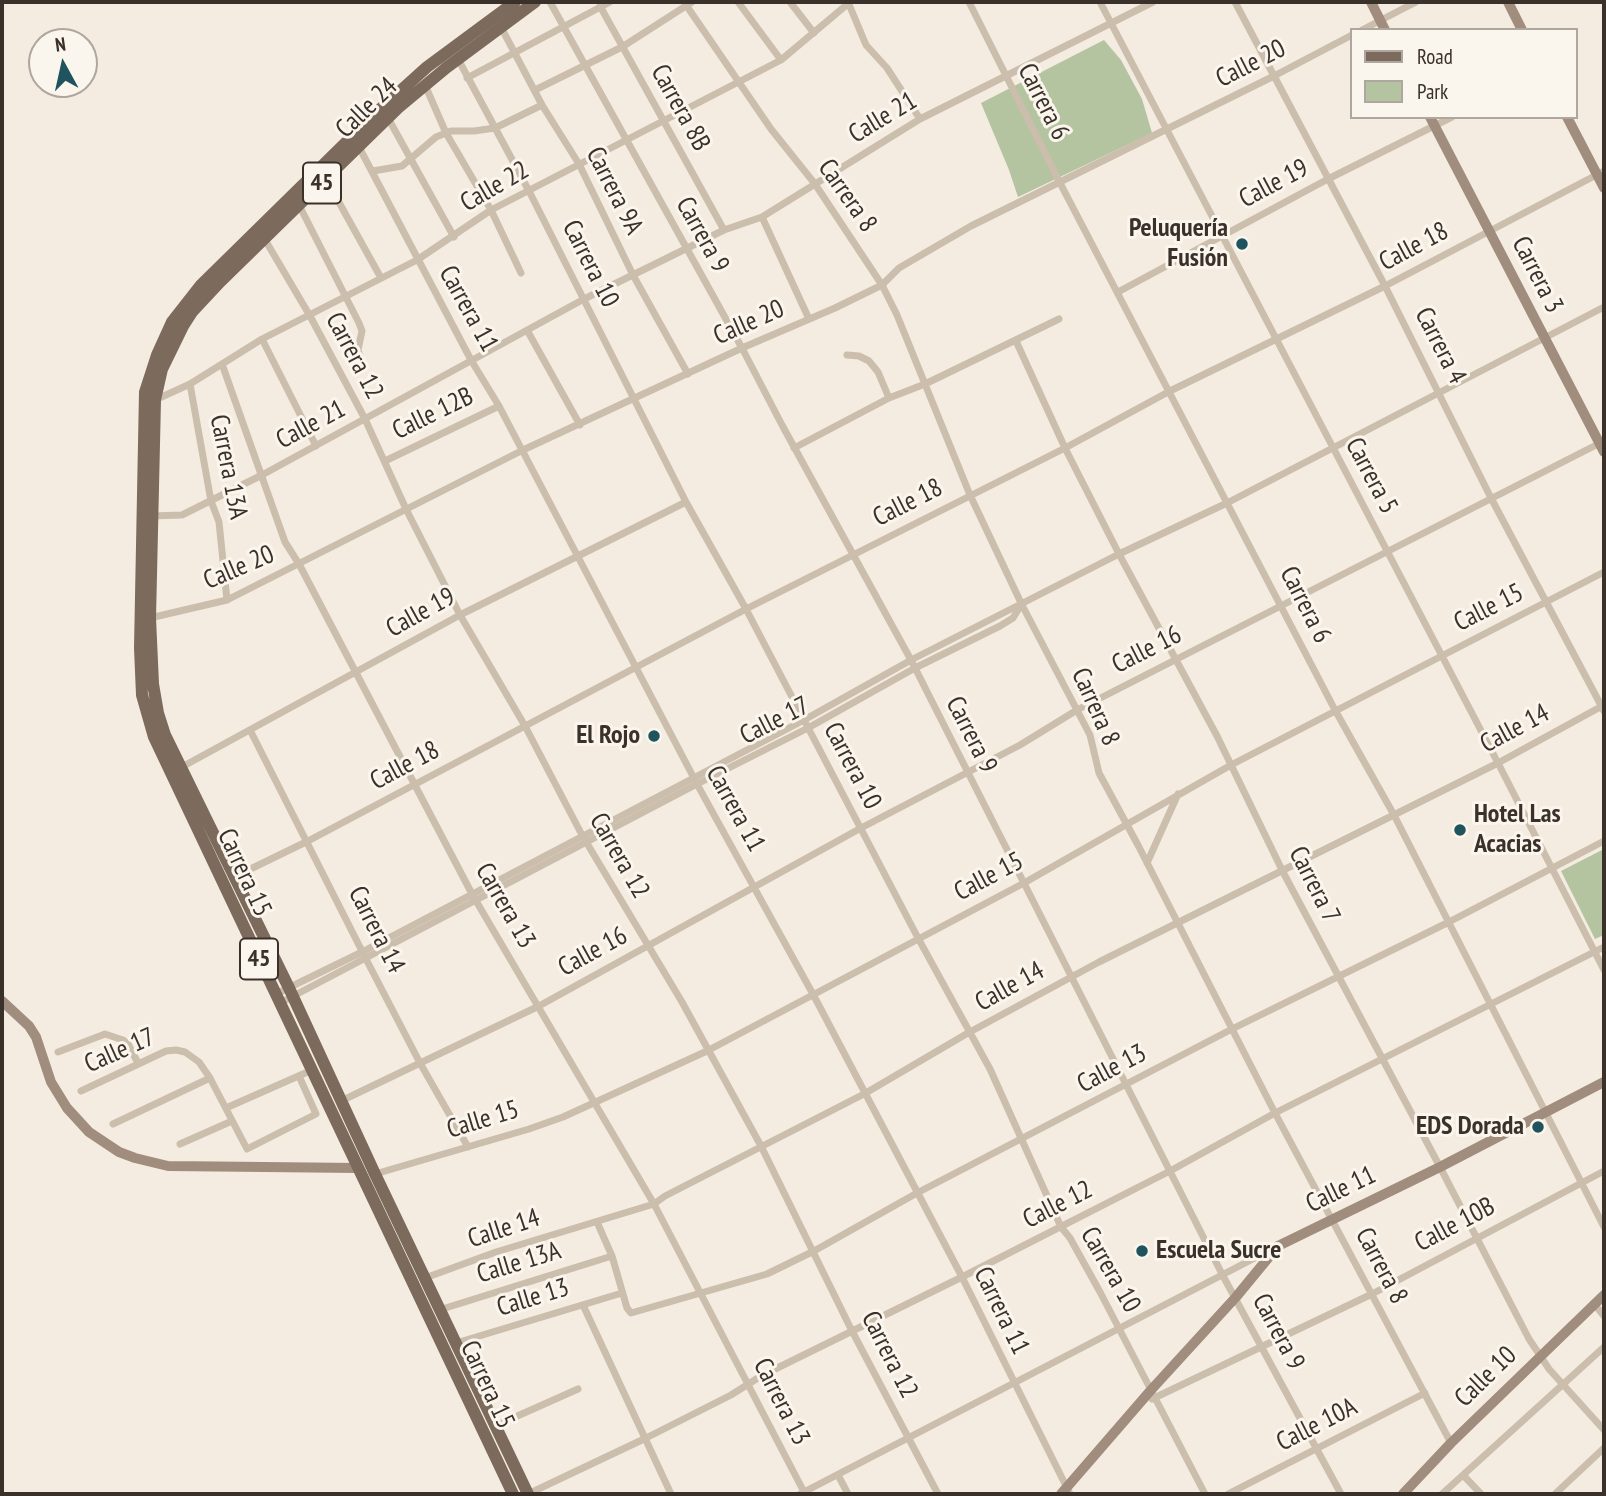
<!DOCTYPE html>
<meta charset="utf-8">
<style>
body{margin:0}
#map{position:relative;width:1606px;height:1496px;overflow:hidden;background:#f4ece0;font-family:"PT Sans Narrow",sans-serif}
canvas{display:block}
.frame{position:absolute;inset:0;border:4px solid #3a312b;pointer-events:none}
.legend{position:absolute;left:1350px;top:28px;width:228px;height:91px;box-sizing:border-box;background:#fbf6ed;border:2px solid #aea79f;margin:0;padding:9px 12px;list-style:none;font-size:21px;color:#3a312b}
.legend li{display:flex;align-items:center;gap:14px;height:35px}
.legend b{width:35px;border:2px solid #aea79f}
.north{position:absolute;left:28px;top:28px;width:70px;height:70px;box-sizing:border-box;background:#fbf6ed;border:2px solid #aea79f;border-radius:50%;rotate:352deg;font-size:19px;font-weight:700;line-height:28px;text-align:center;color:#3a312b}
.north::after{content:'';display:block;margin:auto;width:24px;height:32px;background:#1f535d;clip-path:polygon(50% 0,100% 100%,50% 72%,0 100%)}
</style>
<div id="map">
<canvas width="1606" height="1496"></canvas>
<div class="frame"></div>
<ul class="legend">
<li><b style="height:9px;background:#7c6a5c"></b>Road</li>
<li><b style="height:19px;background:#b4c3a0"></b>Park</li>
</ul>
<div class="north">N</div>
</div>
<script>
const g = document.querySelector('canvas').getContext('2d');
g.lineJoin = 'round';
function fillPath(path, color) { g.fillStyle = color; g.fill(path, 'evenodd'); }
const poly = rows => new Path2D(rows.map(r => 'M' + r).join(''));
function trace(path, color, width, dash) { g.strokeStyle = color; g.lineWidth = width; g.lineCap = dash ? 'butt' : 'round'; g.setLineDash(dash || []); g.stroke(path); }
function label(font, color, halo, rows, align = 'center') {
  g.font = font + ' "PT Sans Narrow",sans-serif'; g.lineWidth = 6; g.setLineDash([]); g.textBaseline = 'middle'; g.strokeStyle = halo; g.fillStyle = color; for (const [text, x, y, turn = 0] of rows) {
    g.save(); g.translate(x, y); g.rotate((+turn || 0) * Math.PI / 180); g.textAlign = isNaN(turn) ? turn : align; if (halo) g.strokeText(text, 0, 0); g.fillText(text, 0, 0); g.restore();
  }
}
fillPath(poly([
 [1104,40,1121,60,1142,99,1152,133,1018,197,1009,170,981,103],
 [1604,849,1604,935,1595,939,1561,871]
]), '#b4c3a0');
trace(poly([
 [550,2,742,348,782,425,911,660,1222,1274,1341,1494],
 [684,2,771,129,815,184,882,285,897,315,970,495,1022,605,1090,735,1099,773,1139,847,1275,1113,1451,1443],
 [738,2,781,60],
 [790,2,814,33],
 [848,2,866,45,887,68,920,119],
 [969,2,1059,181,1335,710,1394,815,1604,1227],
 [1100,2,1498,763,1604,970],
 [1235,2,1385,286,1491,498,1604,711],
 [600,6,724,230],
 [501,27,542,105,579,164,633,275,688,374],
 [1362,30,1416,2],
 [458,59,529,191,686,502,746,609,918,938,990,1069,1061,1227,1070,1238,1100,1292,1205,1494],
 [467,78,610,2],
 [425,85,446,133,491,210,521,273],
 [535,90,622,47,692,2],
 [388,118,454,237],
 [359,147,471,360,499,406,697,784,814,996,962,1277,1070,1494],
 [373,171,402,166,436,137,451,131,474,131,495,128,542,105],
 [326,179,381,278],
 [299,205,359,323,362,331,358,350,360,356],
 [762,217,809,319],
 [264,238,310,316,365,419,406,509,460,615,525,726,582,835,682,1002,761,1146,852,1331,938,1494],
 [1118,292,1328,179,1452,117],
 [527,330,580,425],
 [262,339,316,446],
 [1016,341,1065,448,1119,554,1217,736,1283,872,1440,1167,1529,1339,1549,1369,1604,1430],
 [847,355,859,356,869,361,878,372,889,398],
 [222,364,285,542,299,564,472,894,654,1204,804,1492],
 [190,384,211,501,219,522,227,600],
 [155,400,190,384,262,339,417,260,491,210,781,60,850,2],
 [794,448,889,398,925,384,1059,319],
 [385,461,499,406],
 [152,516,182,515,262,475,584,299,724,230,762,217,920,119,1153,2],
 [150,618,227,600,523,450,742,348,835,308,882,285,899,268,971,226,1274,76,1352,35],
 [250,730,366,959,420,1063,468,1147],
 [180,768,460,615,686,502],
 [1147,863,1178,794],
 [234,877,308,841,746,609,1065,448,1170,391,1385,286,1604,171],
 [276,994,362,952,804,720,911,660,1119,554,1227,503,1604,307],
 [280,1003,697,784,808,728,915,668,1000,626,1013,618,1021,605],
 [58,1052,105,1034,123,1040,128,1044,138,1063],
 [81,1091,166,1051,176,1050,185,1052,199,1062,210,1078,247,1149,316,1114,299,1076],
 [341,1101,539,1006,861,828,1020,745,1077,710,1604,441],
 [226,1108,312,1070],
 [113,1124,210,1078],
 [180,1144,232,1121],
 [375,1174,529,1129,563,1117,707,1051,1024,883,1231,765,1604,572],
 [597,1222,612,1256,627,1308,631,1313,767,1274,814,1251,917,1193,1232,1029,1447,923,1604,841],
 [425,1278,496,1252,654,1204,665,1196,864,1094,968,1033,1099,962,1498,763,1604,705],
 [583,1305,671,1494],
 [1595,1305,1604,1316],
 [439,1310,612,1256],
 [456,1343,622,1293],
 [1152,1399,1372,1294,1604,1171],
 [495,1426,578,1389],
 [838,1475,848,1494],
 [1463,1475,1481,1494],
 [528,1494,644,1439,731,1395,761,1376,962,1277,1170,1171,1275,1113,1604,947],
 [800,1494,1274,1248],
 [1228,1494,1425,1393],
 [1442,1494,1604,1347],
 [1555,1494,1604,1448]
]), '#ccbeac', 7);
trace(poly([
 [1371,2,1385,30],
 [1508,2,1522,30],
 [1430,117,1604,452],
 [1567,117,1604,188],
 [2,1001,29,1026,36,1037,51,1082,67,1108,89,1132,119,1152,135,1158,168,1166,358,1168],
 [1061,1494,1151,1390,1236,1297,1278,1246,1440,1167,1604,1082],
 [1403,1494,1451,1443,1604,1295]
]), '#a08d7d', 10);
trace(poly([
 [513,1494,154,737,142,695,140,648,145,392,157,355,172,322,201,285,376,113,427,67,515,2],
 [528,1494,375,1174,289,988,165,735,158,713,153,684,150,618,155,400,162,369,183,326,192,312,220,282,398,108,446,68,535,2]
]), '#7c6a5c', 12);
for (const [x, y, r, color] of [
 [1242,244,7,"#1f535d"],
 [654,736,7,"#1f535d"],
 [1460,830,7,"#1f535d"],
 [1538,1127,7,"#1f535d"],
 [1142,1251,7,"#1f535d"]
]) { const dot = new Path2D(); dot.arc(x, y, r, 0, 2 * Math.PI); g.fillStyle = color; g.fill(dot); trace(dot, '#fbf6ed', 2.5); }
for (const [x, y, w] of [
 [322,183,38],
 [259,959,38]
]) { const box = new Path2D(); box.roundRect(x - w / 2, y - 20.5, w, 41, 5); g.fillStyle = '#fbf6ed'; g.fill(box); trace(box, '#3a312b', 2); }
label('bold 24px', '#3a312b', null, [
 ["45",322,183],
 ["45",259,959]
]);
label('26px', '#3a312b', '#fbf6ed', [
 ["Calle 20",1251,64,-27],
 ["Carrera 6",1043,102,63],
 ["Calle 24",367,108,-44],
 ["Carrera 8B",680,108,61],
 ["Calle 21",883,118,-31],
 ["Calle 19",1274,184,-28],
 ["Calle 22",495,187,-30],
 ["Carrera 9A",614,191,63],
 ["Carrera 8",847,196,55],
 ["Carrera 9",702,235,61],
 ["Calle 18",1414,247,-28],
 ["Carrera 10",590,264,63],
 ["Carrera 3",1537,275,63],
 ["Carrera 11",468,309,61],
 ["Calle 20",749,323,-24],
 ["Carrera 4",1440,346,63],
 ["Carrera 12",354,356,62],
 ["Calle 12B",433,414,-26],
 ["Calle 21",311,425,-28],
 ["Carrera 13A",228,467,79],
 ["Carrera 5",1371,476,62],
 ["Calle 18",908,503,-27],
 ["Calle 20",239,568,-23],
 ["Carrera 6",1305,605,63],
 ["Calle 15",1489,608,-27],
 ["Calle 19",421,613,-29],
 ["Calle 16",1147,650,-27],
 ["Carrera 8",1095,707,66],
 ["Calle 17",775,721,-27],
 ["Calle 14",1515,729,-28],
 ["Carrera 9",971,735,63],
 ["Calle 18",405,766,-28],
 ["Carrera 10",852,766,62],
 ["Carrera 11",735,809,61],
 ["Carrera 12",619,856,60],
 ["Carrera 15",244,873,65],
 ["Calle 15",989,877,-28],
 ["Carrera 7",1314,885,63],
 ["Carrera 13",505,906,60],
 ["Carrera 14",376,930,63],
 ["Calle 16",593,952,-29],
 ["Calle 14",1010,987,-29],
 ["Calle 17",120,1051,-24],
 ["Calle 13",1112,1069,-28],
 ["Calle 15",483,1120,-17],
 ["Calle 11",1341,1190,-26],
 ["Calle 12",1058,1205,-27],
 ["Calle 10B",1455,1225,-28],
 ["Calle 14",504,1229,-18],
 ["Calle 13A",519,1263,-17],
 ["Carrera 8",1381,1266,62],
 ["Carrera 10",1110,1270,60],
 ["Calle 13",533,1298,-17],
 ["Carrera 11",1001,1311,64],
 ["Carrera 9",1278,1332,62],
 ["Carrera 12",889,1355,63],
 ["Calle 10",1486,1377,-44],
 ["Carrera 15",487,1385,65],
 ["Carrera 13",781,1402,63],
 ["Calle 10A",1317,1425,-27]
]);
label('bold 26px', '#3a312b', '#fbf6ed', [
 ["Peluquería",1228,229],
 ["Fusión",1228,259],
 ["El Rojo",640,736],
 ["Hotel Las",1474,815,"left"],
 ["Acacias",1474,845,"left"],
 ["EDS Dorada",1524,1127],
 ["Escuela Sucre",1156,1251,"left"]
], 'right');
</script>
